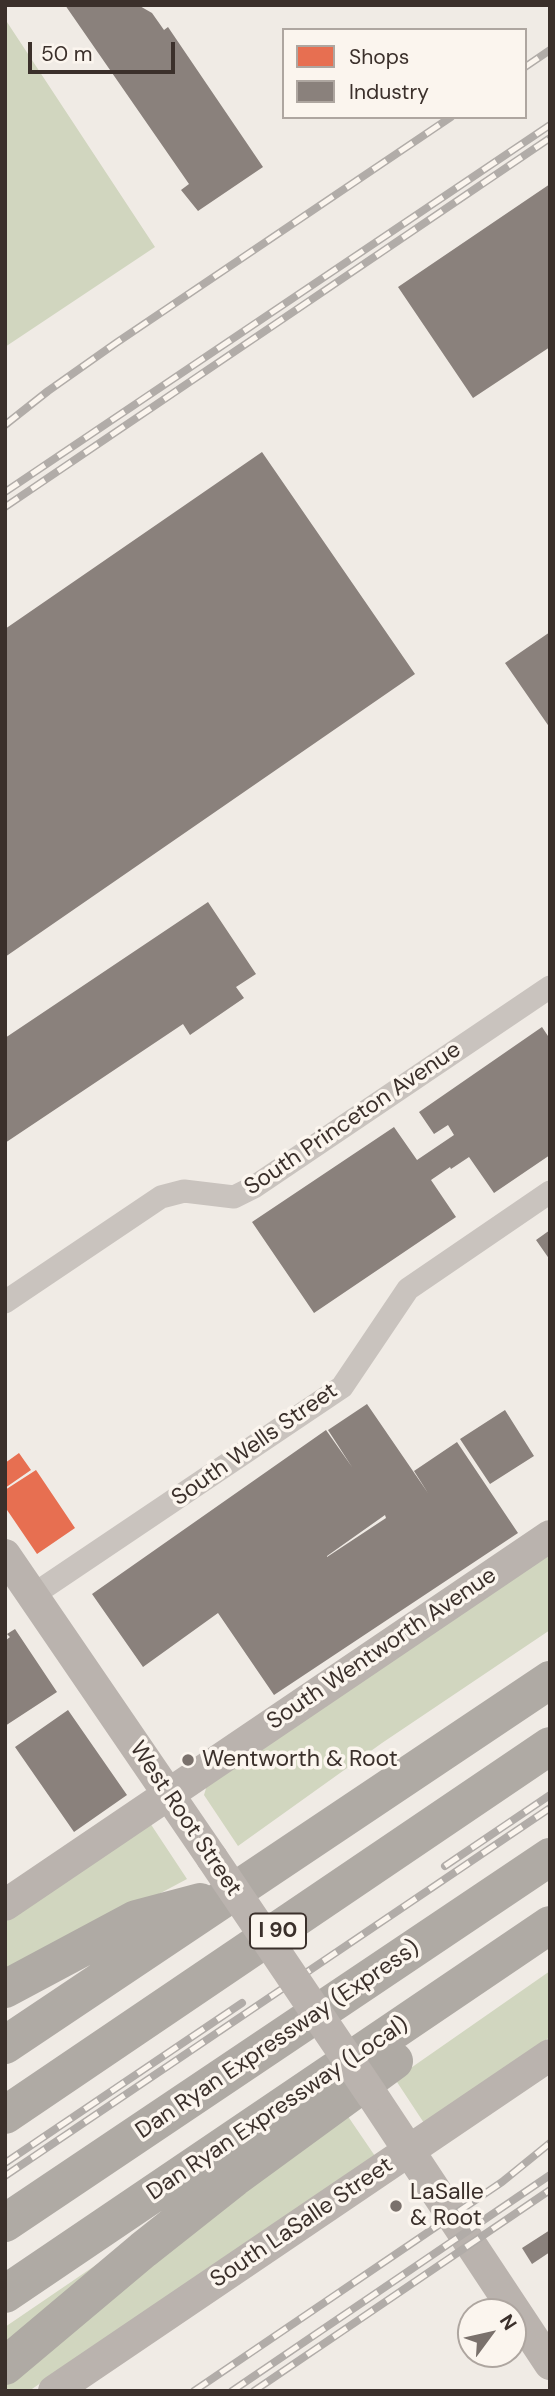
<!DOCTYPE html>
<style>
body{margin:0}
#map{position:relative;width:555px;height:2396px;overflow:hidden;background:#f0ebe5;font-family:"DM Sans",sans-serif}
canvas{display:block}
.frame{position:absolute;inset:0;border:7px solid #3b302b;pointer-events:none}
.legend{position:absolute;left:282px;top:28px;width:245px;height:91px;box-sizing:border-box;background:#fbf5ee;border:2px solid #aea6a0;margin:0;padding:9px 12px;list-style:none;font-size:21px;color:#3b302b}
.legend li{display:flex;align-items:center;gap:14px;height:35px}
.legend b{width:35px;border:2px solid #aea6a0}
.north{position:absolute;left:457px;top:2298px;width:70px;height:70px;box-sizing:border-box;background:#fbf5ee;border:2px solid #aea6a0;border-radius:50%;rotate:57deg;font-size:19px;font-weight:700;line-height:28px;text-align:center;color:#3b302b}
.north::after{content:'';display:block;margin:auto;width:24px;height:32px;background:#7a716c;clip-path:polygon(50% 0,100% 100%,50% 72%,0 100%)}
.scale{position:absolute;left:28px;top:42px;width:147px;height:32px;box-sizing:border-box;border:4px solid #3b302b;border-top:0;padding-left:9px;font-size:21px;line-height:24px;white-space:nowrap;color:#3b302b;-webkit-text-stroke:5px #fbf5ee;paint-order:stroke}
</style>
<div id="map">
<canvas width="555" height="2396"></canvas>
<div class="frame"></div>
<ul class="legend">
<li><b style="height:19px;background:#e76f51"></b>Shops</li>
<li><b style="height:19px;background:#8a817c"></b>Industry</li>
</ul>
<div class="north">N</div>
<div class="scale">50 m</div>
</div>
<script>
const g = document.querySelector('canvas').getContext('2d');
g.lineJoin = 'round';
function fillPath(path, color) { g.fillStyle = color; g.fill(path, 'evenodd'); }
const poly = rows => new Path2D(rows.map(r => 'M' + r).join(''));
function trace(path, color, width, dash) { g.strokeStyle = color; g.lineWidth = width; g.lineCap = dash ? 'butt' : 'round'; g.setLineDash(dash || []); g.stroke(path); }
function label(font, color, halo, rows, align = 'center') {
  g.font = font + ' "DM Sans",sans-serif'; g.lineWidth = 7; g.setLineDash([]); g.textBaseline = 'middle'; g.strokeStyle = halo; g.fillStyle = color; for (const [text, x, y, turn = 0] of rows) {
    g.save(); g.translate(x, y); g.rotate((+turn || 0) * Math.PI / 180); g.textAlign = isNaN(turn) ? turn : align; if (halo) g.strokeText(text, 0, 0); g.fillText(text, 0, 0); g.restore();
  }
}
fillPath(poly([
 [5,19,155,247,5,347],
 [550,1554,550,1630,382,1743,238,1846,204,1795,207,1785],
 [150,1823,187,1879,5,1976,5,1922],
 [550,1971,550,2037,424,2123,395,2079],
 [345,2112,375,2156,29,2391,5,2391,5,2382],
 [115,2252,5,2351,5,2327]
]), '#d1d6bf');
fillPath(poly([
 [19,1453,31,1470,5,1488,5,1463],
 [36,1470,75,1528,37,1554,5,1507,5,1490]
]), '#e76f51');
fillPath(poly([
 [65,5,138,5,152,13,164,30,168,27,263,167,198,211,181,190,189,184],
 [550,184,550,347,473,398,398,287],
 [262,452,415,674,5,957,5,629],
 [550,632,550,728,505,663],
 [208,902,256,974,236,987,244,998,190,1035,183,1024,5,1143,5,1038],
 [542,1027,550,1039,550,1155,494,1193,469,1157,451,1169,450,1167,431,1180,456,1217,314,1313,252,1222,394,1127,417,1160,454,1135,448,1125,434,1134,419,1112],
 [550,1230,550,1260,536,1240],
 [367,1404,428,1493,414,1471,457,1442,518,1533,274,1695,218,1613,143,1667,92,1594,326,1430,352,1467,328,1430],
 [385,1515,386,1518,327,1557,327,1556],
 [505,1410,534,1456,490,1484,460,1439],
 [15,1629,57,1692,5,1726,5,1641,10,1637,7,1634],
 [68,1710,127,1795,74,1832,15,1747],
 [550,2230,550,2252,532,2264,522,2248]
]), '#8a817c');
trace(poly([
 [5,1302,161,1197,184,1191,234,1197,254,1187,550,987],
 [33,1595,342,1387,408,1289,550,1192]
]), '#c9c3be', 23);
trace(poly([
 [5,1555,212,1858],
 [5,1905,550,1536],
 [372,2095,550,2364],
 [54,2391,550,2055]
]), '#bab3ae', 32);
trace(poly([
 [5,1989,136,1919,200,1902],
 [5,2045,550,1680],
 [5,2115,550,1746],
 [5,2223,550,1857],
 [5,2294,550,1925],
 [5,2366,143,2250,234,2178,394,2061]
]), '#afaaa4', 38);
const rail = poly([
 [525,67,550,50],
 [5,425,48,391,116,343,451,117],
 [5,492,550,125],
 [5,507,550,138],
 [445,1866,550,1795],
 [5,2163,242,2003],
 [5,2176,550,1808],
 [194,2391,502,2182,550,2143],
 [232,2391,550,2175],
 [254,2391,550,2190]
]);
trace(rail, '#b1aca8', 8);
trace(rail, '#fbf5ee', 5, [16]);
trace(poly([
 [212,1858,372,2095]
]), '#bab3ae', 32);
for (const [x, y, r, color] of [
 [188,1760,7,"#7a716c"],
 [396,2206,7,"#7a716c"]
]) { const dot = new Path2D(); dot.arc(x, y, r, 0, 2 * Math.PI); g.fillStyle = color; g.fill(dot); trace(dot, '#fbf5ee', 2.5); }
for (const [x, y, w] of [
 [278,1931,56]
]) { const box = new Path2D(); box.roundRect(x - w / 2, y - 17.5, w, 35, 5); g.fillStyle = '#fbf5ee'; g.fill(box); trace(box, '#3b302b', 2); }
label('bold 21px', '#3b302b', null, [
 ["I 90",278,1931]
]);
label('23px', '#3b302b', '#fbf5ee', [
 ["South Princeton Avenue",353,1119,-34],
 ["South Wells Street",255,1445,-35],
 ["South Wentworth Avenue",382,1649,-34],
 ["West Root Street",185,1819,56],
 ["Dan Ryan Expressway (Express)",278,2040,-34],
 ["Dan Ryan Expressway (Local)",278,2109,-34],
 ["South LaSalle Street",302,2223,-34]
]);
label('23px', '#3b302b', '#fbf5ee', [
 ["Wentworth & Root",202,1760],
 ["LaSalle",410,2193],
 ["& Root",410,2219]
], 'left');
</script>
